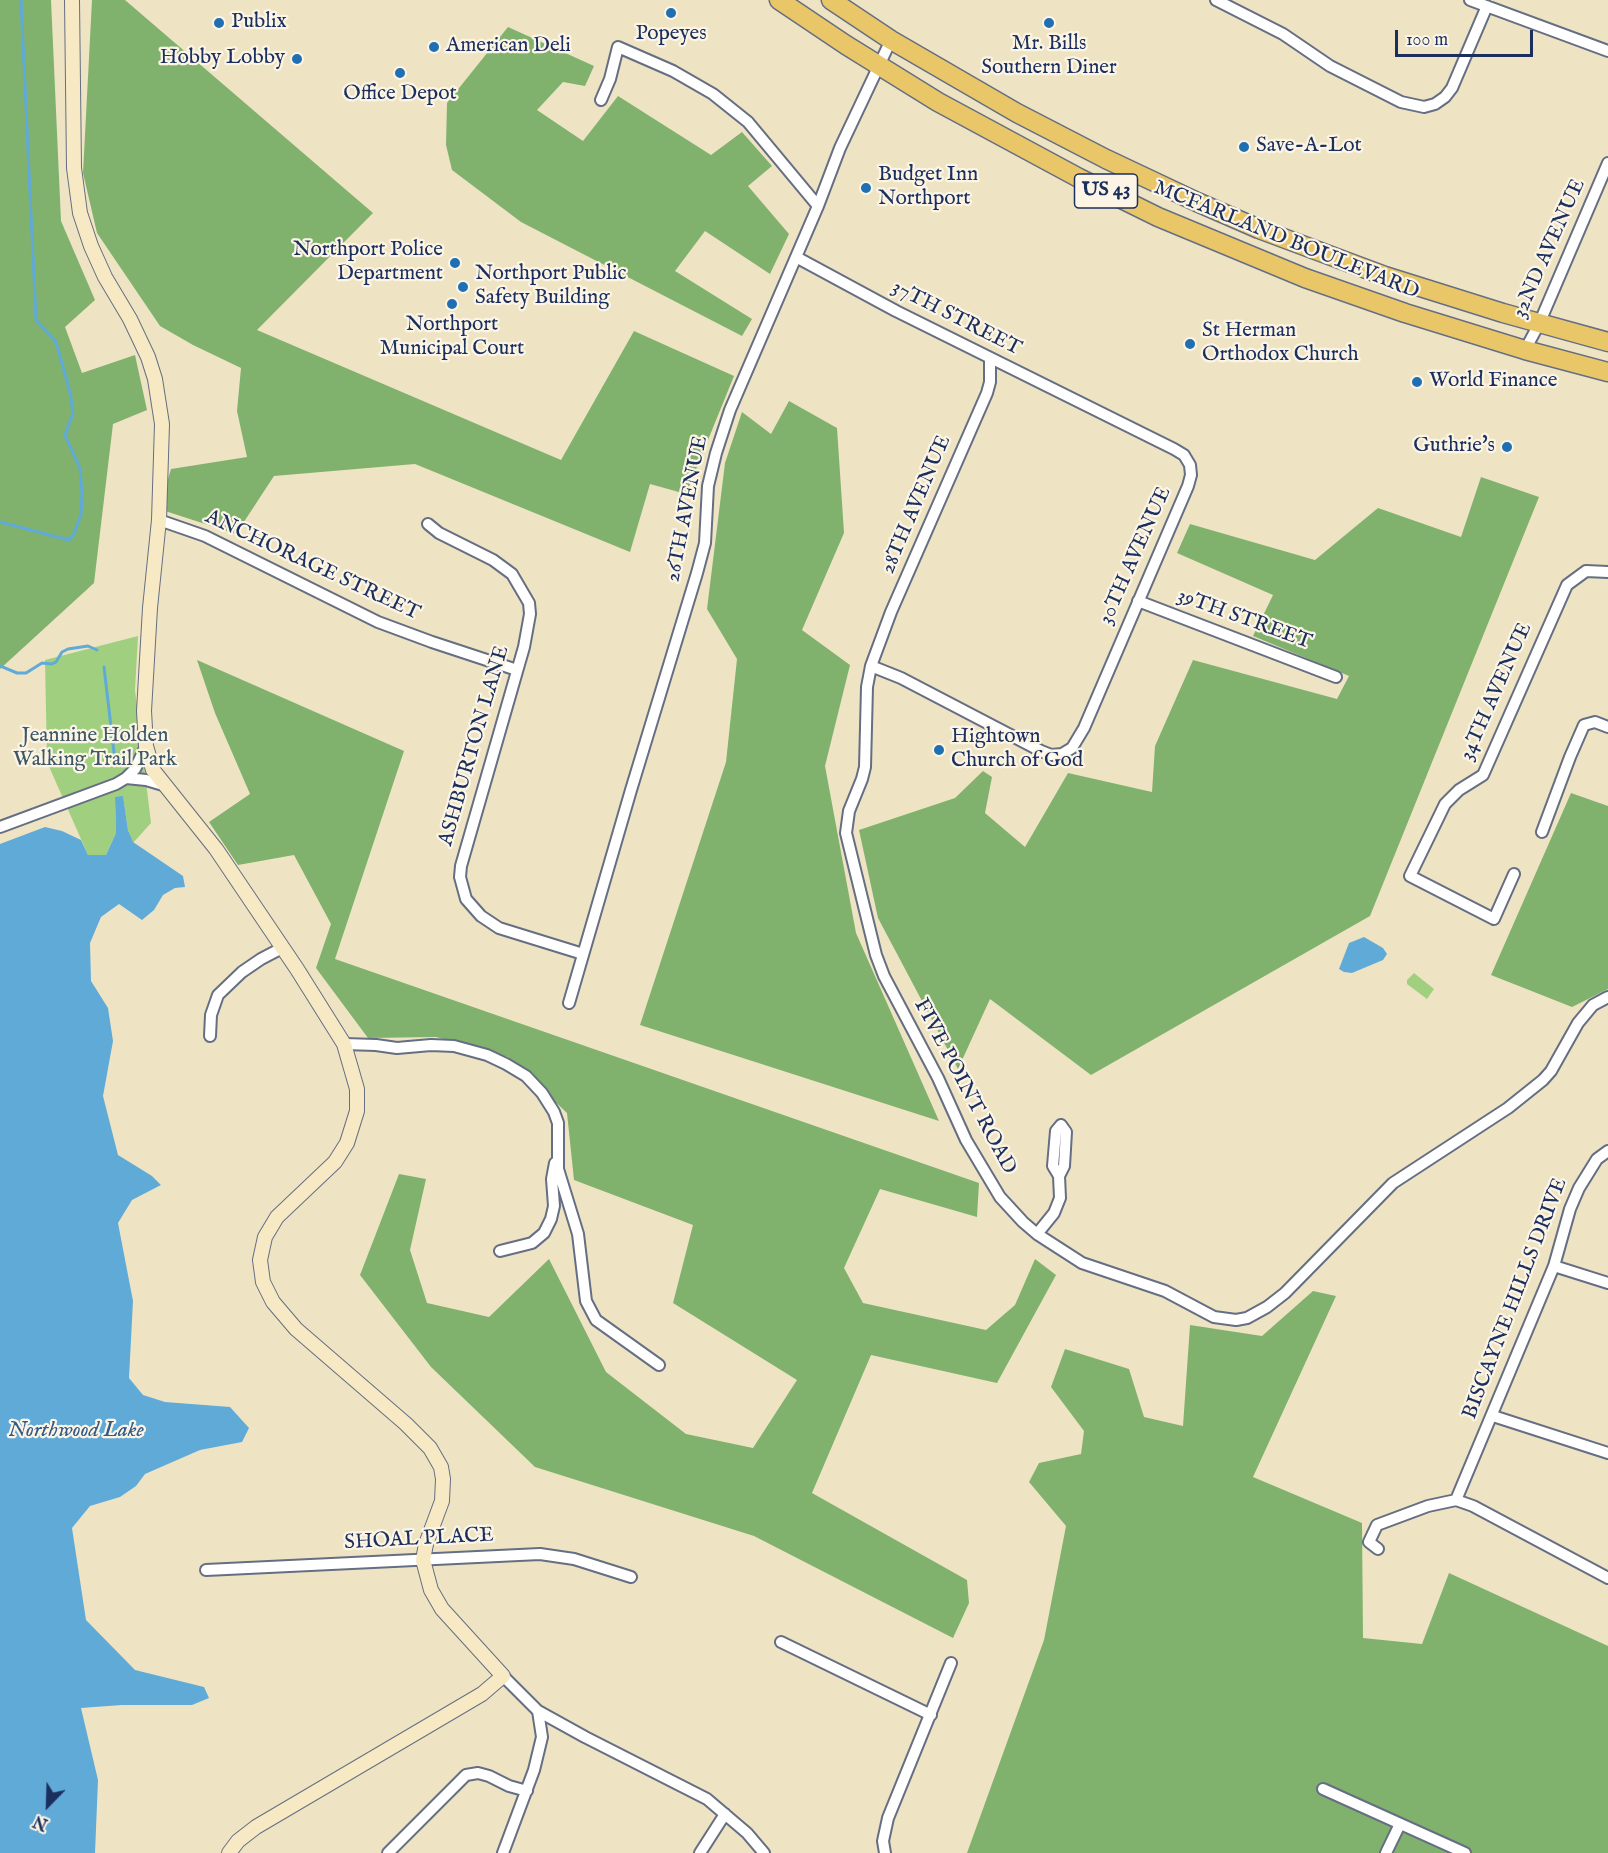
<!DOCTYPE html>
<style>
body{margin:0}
#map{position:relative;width:1608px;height:1853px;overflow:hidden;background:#eee4c4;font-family:"IM FELL English",serif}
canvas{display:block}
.north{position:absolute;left:18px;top:1775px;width:60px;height:60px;-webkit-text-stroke:4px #fcf5e5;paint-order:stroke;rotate:203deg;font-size:16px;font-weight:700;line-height:24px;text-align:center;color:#1b2f5e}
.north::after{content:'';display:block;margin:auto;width:21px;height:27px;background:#1b2f5e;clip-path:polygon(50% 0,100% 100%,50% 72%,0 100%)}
.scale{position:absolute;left:1395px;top:30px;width:138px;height:27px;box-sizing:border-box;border:3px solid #1b2f5e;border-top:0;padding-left:8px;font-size:18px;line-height:21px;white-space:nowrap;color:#1b2f5e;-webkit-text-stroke:4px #fcf5e5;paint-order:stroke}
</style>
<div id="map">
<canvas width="1608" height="1853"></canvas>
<div class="north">N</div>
<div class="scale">100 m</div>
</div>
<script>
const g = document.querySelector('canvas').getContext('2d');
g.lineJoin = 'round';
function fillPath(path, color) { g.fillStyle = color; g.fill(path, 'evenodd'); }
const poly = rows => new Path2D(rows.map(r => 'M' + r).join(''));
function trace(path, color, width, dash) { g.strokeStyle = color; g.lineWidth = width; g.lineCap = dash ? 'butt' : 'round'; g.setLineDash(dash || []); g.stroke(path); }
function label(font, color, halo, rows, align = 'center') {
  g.font = font + ' "IM FELL English",serif'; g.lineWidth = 4.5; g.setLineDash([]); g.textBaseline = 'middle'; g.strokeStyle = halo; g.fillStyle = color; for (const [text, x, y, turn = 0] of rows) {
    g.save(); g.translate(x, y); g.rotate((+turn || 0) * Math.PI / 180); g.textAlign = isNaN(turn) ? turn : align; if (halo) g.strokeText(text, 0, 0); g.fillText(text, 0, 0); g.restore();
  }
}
fillPath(poly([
 [138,636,135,690,151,823,133,843,128,830,123,797,115,797,116,833,106,855,88,855,47,762,45,660],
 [1414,973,1434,989,1427,999,1407,984,1407,980]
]), '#a0d07f');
fillPath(poly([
 [0,0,51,0,61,221,95,300,65,327,82,373,135,355,147,410,113,424,94,583,0,669],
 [92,0,125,0,373,213,257,330,561,460,634,331,734,376,686,494,650,484,630,552,415,464,274,476,236,534,159,509,171,469,247,457,237,411,241,368,193,345,160,326,97,233,83,173],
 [508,27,594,66,585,86,563,82,537,110,583,141,618,96,711,155,742,132,772,166,748,186,789,234,770,274,705,231,675,271,752,319,742,336,521,222,452,170,446,145,447,103],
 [789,401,837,428,844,533,802,630,850,665,825,766,856,933,939,1121,640,1025,726,762,737,659,707,609,725,463,742,412,771,434],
 [1481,477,1539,497,1370,916,1091,1075,990,999,958,1069,878,918,859,830,955,798,983,771,992,777,985,813,1025,847,1068,773,1152,792,1155,746,1193,660,1337,699,1349,676,1253,636,1273,595,1177,553,1190,524,1315,560,1378,508,1461,537],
 [197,660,404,751,335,959,979,1183,977,1217,880,1189,844,1268,863,1303,986,1330,1015,1305,1035,1259,1056,1275,997,1383,871,1355,812,1493,967,1580,969,1603,953,1638,754,1536,535,1467,431,1367,360,1275,399,1174,426,1179,410,1250,427,1303,489,1317,549,1259,606,1372,686,1434,753,1448,797,1380,673,1303,693,1225,574,1180,567,1113,508,1057,436,1037,368,1038,316,968,331,924,294,855,238,865,209,822,250,794,215,713],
 [1571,793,1608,806,1608,989,1572,1007,1491,975],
 [1313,1291,1336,1296,1253,1477,1362,1523,1363,1638,1422,1644,1449,1573,1608,1646,1608,1853,967,1853,1044,1640,1066,1526,1029,1482,1039,1463,1081,1454,1084,1431,1051,1387,1065,1349,1129,1369,1144,1417,1183,1426,1190,1325,1262,1336]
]), '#80b26e');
fillPath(poly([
 [123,796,128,830,133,842,183,876,185,887,175,888,163,895,154,910,142,920,119,904,101,917,90,943,91,981,108,1008,113,1041,103,1096,118,1155,152,1176,161,1185,132,1200,118,1223,133,1301,129,1378,143,1395,165,1402,230,1407,249,1428,242,1442,200,1450,145,1474,136,1486,120,1497,90,1506,72,1528,86,1620,135,1670,204,1687,209,1698,192,1705,122,1705,81,1708,98,1780,95,1853,0,1853,0,844,45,827,62,831,81,840,88,855,106,855,116,833,115,797],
 [1364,937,1383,948,1387,954,1383,960,1352,973,1344,972,1339,969,1349,943]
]), '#60aad8');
trace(poly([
 [0,522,69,540,74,534,81,514,82,494,80,468,65,435,73,413,70,392,56,342,36,320,21,0],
 [0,666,17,673,26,673,42,663,52,664,56,662,62,652,68,649,88,646,97,650],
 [104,667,115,761]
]), '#60aad8', 3);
const street = poly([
 [1216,0,1283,34,1330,66,1401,102,1424,107,1435,104,1445,97,1452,88,1487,6],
 [1470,0,1608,51],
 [601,100,610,79,618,47,673,71,713,94,748,122,818,206],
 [796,257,896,311,1174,449,1184,455,1190,465,1191,475,1188,486,1084,728,1072,748,1062,754,1051,755,1041,751,901,678,871,666],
 [1525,350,1539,324,1608,163],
 [990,358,990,382,987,393,891,612,871,666,867,687,865,767,862,779,849,811,846,833,876,955,884,976,938,1078,966,1140,1000,1197,1023,1222,1037,1234,1082,1263,1165,1291,1214,1317,1236,1320,1247,1318,1267,1307,1285,1293,1393,1183,1508,1108,1543,1080,1551,1071,1578,1023,1593,1005,1608,997],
 [159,520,205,536,378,622,432,642,517,670],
 [428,524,439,533,493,560,512,574,529,603,530,614,524,647,461,866,460,877,466,899,481,916,499,928,583,954],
 [1138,601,1336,677],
 [126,778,135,769,146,746],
 [0,827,116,784,126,778,146,780,163,785],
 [1542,832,1570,757,1584,725,1595,722,1608,727],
 [1514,874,1494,919,1410,876,1445,804,1459,790,1483,775,1567,585,1586,571,1608,572],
 [569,1003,631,790,697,573,705,543,708,486,716,453,730,410,818,206,840,148,891,40],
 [210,1036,211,1015,218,995,242,972,261,959,282,948],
 [344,1044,376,1045,397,1048,431,1045,454,1046,487,1055,506,1064,526,1076,542,1093,554,1112,558,1123,558,1169,578,1234,586,1301,596,1320,659,1365],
 [1037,1234,1054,1213,1060,1198,1059,1176,1064,1166,1066,1132,1061,1125,1056,1131,1053,1166,1059,1176],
 [500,1251,532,1243,544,1233,551,1219,554,1206,552,1179,555,1163],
 [1554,1266,1608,1283],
 [1493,1416,1608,1453],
 [1456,1500,1554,1266,1570,1209,1579,1188,1597,1159,1608,1151],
 [1378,1549,1369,1542,1377,1525,1428,1506,1456,1500,1473,1506,1608,1578],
 [206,1570,540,1554,574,1559,631,1577],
 [781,1642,931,1715],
 [503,1676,538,1711,585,1737,707,1799,747,1833,764,1853],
 [1323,1789,1465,1853],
 [388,1853,466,1775,478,1773,489,1776,509,1786,527,1791],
 [503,1853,534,1770,542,1737,538,1711],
 [700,1853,725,1814],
 [885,1853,883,1841,888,1818,951,1663],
 [1386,1853,1400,1824]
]);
const secondary = poly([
 [72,0,74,168,80,213,91,246,105,277,130,319,148,357,155,379,162,424,159,520,150,608,144,711,146,746,153,770,216,849,297,969,344,1044,357,1089,357,1111,347,1143,335,1162,277,1217,265,1237,260,1260,263,1282,273,1302,296,1329,406,1424,430,1448,441,1467,443,1479,442,1501,426,1544,423,1560,431,1590,442,1609,503,1676,482,1694,256,1827,238,1841,229,1853]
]);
const highway = poly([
 [779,0,846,45,938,102,1079,178,1158,217,1305,278,1405,313,1525,350,1608,372],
 [831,0,891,40,1017,113,1106,159,1197,202,1259,229,1385,276,1503,313,1608,342]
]);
trace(street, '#656e82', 14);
trace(secondary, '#656e82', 16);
trace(highway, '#656e82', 21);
trace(street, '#fff', 10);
trace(secondary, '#f6e9c3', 14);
trace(highway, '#e9c769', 18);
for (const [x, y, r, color] of [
 [671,13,6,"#1f6fb2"],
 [219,23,6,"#1f6fb2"],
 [1049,23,6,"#1f6fb2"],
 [434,47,6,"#1f6fb2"],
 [297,59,6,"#1f6fb2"],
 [400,73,6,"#1f6fb2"],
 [1244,147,6,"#1f6fb2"],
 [866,188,6,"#1f6fb2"],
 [455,263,6,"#1f6fb2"],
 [463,287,6,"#1f6fb2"],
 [452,304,6,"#1f6fb2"],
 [1190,344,6,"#1f6fb2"],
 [1417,382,6,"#1f6fb2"],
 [1507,447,6,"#1f6fb2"],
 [939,750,6,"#1f6fb2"]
]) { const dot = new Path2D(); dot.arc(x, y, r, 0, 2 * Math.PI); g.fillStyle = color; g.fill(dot); trace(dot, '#fcf5e5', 2); }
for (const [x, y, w] of [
 [1106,191,63]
]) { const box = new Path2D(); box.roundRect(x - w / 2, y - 17, w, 34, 4.5); g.fillStyle = '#fcf5e5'; g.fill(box); trace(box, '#1b2f5e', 1.5); }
label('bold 20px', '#1b2f5e', null, [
 ["US 43",1106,191]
]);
label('21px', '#1b2f5e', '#fcf5e5', [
 ["Publix",231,23],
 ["Popeyes",671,35,"center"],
 ["Mr. Bills",1049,45,"center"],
 ["Southern Diner",1049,69,"center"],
 ["American Deli",446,47],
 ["Hobby Lobby",285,59,"right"],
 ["Office Depot",400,95,"center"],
 ["Save-A-Lot",1256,147],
 ["Budget Inn",878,176],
 ["Northport",878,200],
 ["Northport Police",443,251,"right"],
 ["Department",443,275,"right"],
 ["Northport Public",475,275],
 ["Safety Building",475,299],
 ["Northport",452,326,"center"],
 ["Municipal Court",452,350,"center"],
 ["St Herman",1202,332],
 ["Orthodox Church",1202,356],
 ["World Finance",1429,382],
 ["Guthrie's",1495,447,"right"],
 ["Hightown",951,738],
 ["Church of God",951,762]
], 'left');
label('21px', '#1b2f5e', '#fcf5e5', [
 ["MCFARLAND BOULEVARD",1286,241,22],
 ["32ND AVENUE",1550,249,-66],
 ["37TH STREET",956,319,27],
 ["28TH AVENUE",917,505,-67],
 ["26TH AVENUE",688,509,-79],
 ["30TH AVENUE",1136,556,-66],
 ["ANCHORAGE STREET",312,566,25],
 ["39TH STREET",1244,620,20],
 ["34TH AVENUE",1497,692,-66],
 ["ASHBURTON LANE",475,746,-74],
 ["FIVE POINT ROAD",964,1087,62],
 ["BISCAYNE HILLS DRIVE",1516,1299,-69],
 ["SHOAL PLACE",419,1540,-3]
]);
label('21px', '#3c5766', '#fcf5e5', [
 ["Jeannine Holden",95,737],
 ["Walking Trail Park",95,761]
]);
label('italic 22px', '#335a89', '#fcf5e5', [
 ["Northwood Lake",76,1431]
]);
</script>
